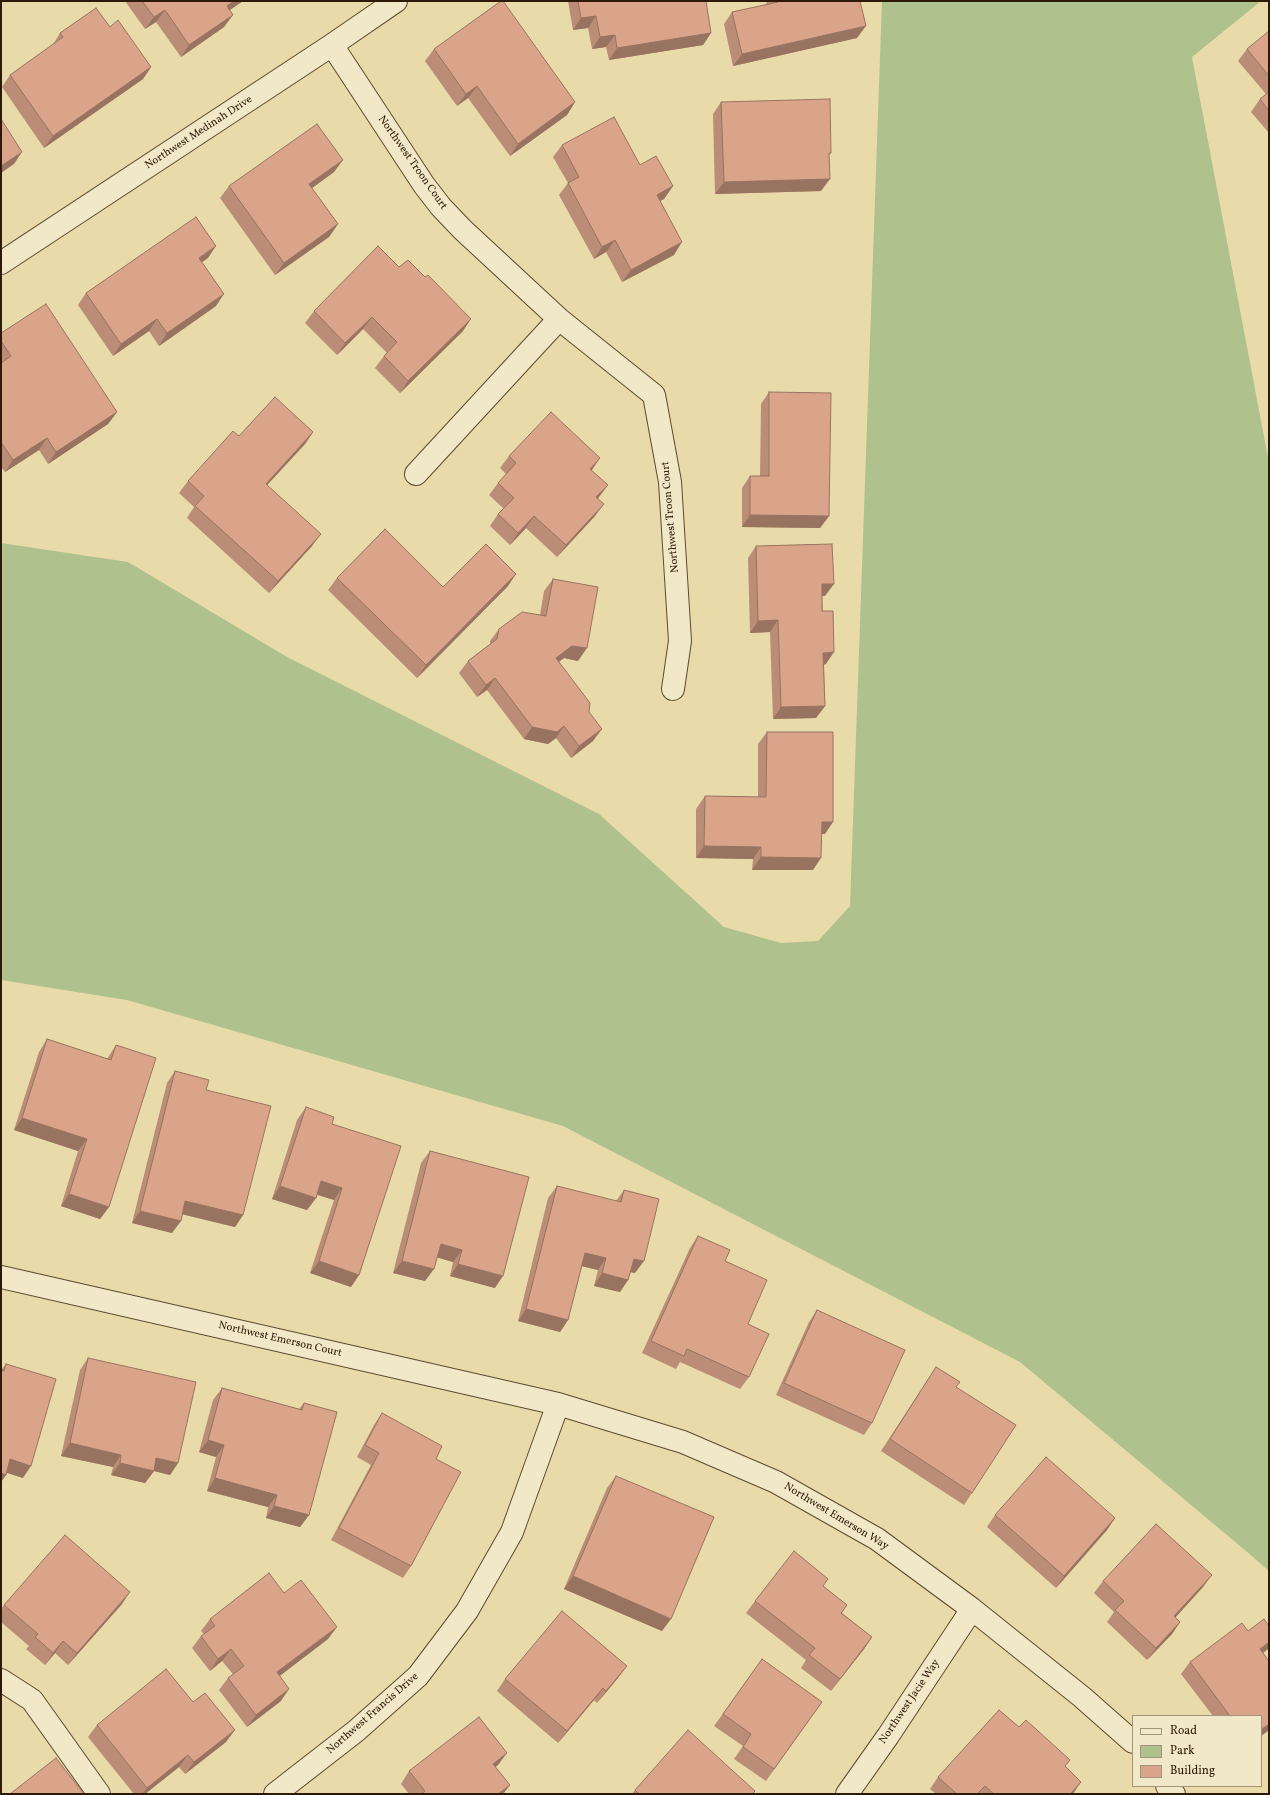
<!DOCTYPE html>
<style>
body{margin:0}
#map{position:relative;width:1270px;height:1795px;overflow:hidden;background:#e8dba9;font-family:Vollkorn,serif}
canvas{display:block}
.frame{position:absolute;inset:0;border:2px solid #2d1908;pointer-events:none}
.legend{position:absolute;left:1132px;top:1715px;width:130px;height:72px;box-sizing:border-box;background:#f0e8c7;border:1px solid #a2957b;margin:0;padding:5px 7px;list-style:none;font-size:12px;color:#2d1908}
.legend li{display:flex;align-items:center;gap:8px;height:20px}
.legend b{width:20px;border:1px solid #a2957b}
</style>
<div id="map">
<canvas width="1270" height="1795"></canvas>
<div class="frame"></div>
<ul class="legend">
<li><b style="height:5px;background:#f0e8c7"></b>Road</li>
<li><b style="height:11px;background:#afc18d"></b>Park</li>
<li><b style="height:11px;background:#d9a489"></b>Building</li>
</ul>
</div>
<script>
const g = document.querySelector('canvas').getContext('2d');
g.lineJoin = 'round';
function fillPath(path, color) { g.fillStyle = color; g.fill(path, 'evenodd'); }
const poly = rows => new Path2D(rows.map(r => 'M' + r).join(''));
function trace(path, color, width, dash) { g.strokeStyle = color; g.lineWidth = width; g.lineCap = dash ? 'butt' : 'round'; g.setLineDash(dash || []); g.stroke(path); }
function label(font, color, halo, rows, align = 'center') {
  g.font = font + ' Vollkorn,serif'; g.lineWidth = 3.5; g.setLineDash([]); g.textBaseline = 'middle'; g.strokeStyle = halo; g.fillStyle = color; for (const [text, x, y, turn = 0] of rows) {
    g.save(); g.translate(x, y); g.rotate((+turn || 0) * Math.PI / 180); g.textAlign = isNaN(turn) ? turn : align; if (halo) g.strokeText(text, 0, 0); g.fillText(text, 0, 0); g.restore();
  }
}
fillPath(poly([
 [882,1,1261,1,1192,57,1269,463,1269,1571,1246,1551,1020,1362,563,1126,127,1000,1,980,1,543,128,562,287,657,599,814,724,927,781,943,818,941,850,906]
]), '#afc18d');
const minor = poly([
 [332,45,424,185,441,207,463,230,559,319,654,395,670,482,680,641,673,689],
 [1,263,332,45,396,1],
 [416,474,559,319],
 [1,1277,558,1404,683,1442,776,1482,877,1539,972,1609,1082,1697,1133,1742],
 [1,1680,32,1700,99,1794],
 [1167,1786,1174,1794],
 [275,1794,356,1731,418,1676,467,1611,512,1532,558,1404],
 [847,1794,888,1736,972,1609]
]);
trace(minor, '#5c4a30', 24);
trace(minor, '#f0e8c7', 22);
fillPath(poly([
 [125,1,243,1,230,10,224,27,181,57,156,22,145,29],
 [568,1,706,1,711,33,703,45,609,60,606,47,592,49,588,28,573,30],
 [766,1,860,1,857,38,733,66,724,24,732,12,767,5],
 [110,27,151,67,143,79,44,148,2,87,10,75,52,46,60,33],
 [1269,31,1269,133,1251,112,1260,99,1266,94,1238,61,1247,49],
 [434,49,575,102,567,115,510,156,468,98,457,106,425,61],
 [721,102,831,153,829,155,821,191,715,194,713,114],
 [562,145,640,165,673,186,664,199,660,201,674,255,622,282,606,252,594,259,559,195,568,183,553,157],
 [334,172,312,188,338,224,329,237,275,275,220,198,229,186],
 [208,258,202,262,216,306,159,346,149,331,113,356,78,305,86,293],
 [399,267,463,331,400,393,375,368,384,356,387,353,363,329,337,355,305,323,314,311],
 [1,333,117,412,108,424,48,464,39,450,5,472,1,467],
 [769,392,829,516,820,528,742,527,742,488,750,476,760,476,761,404],
 [313,432,305,444,267,485,312,546,269,593,187,518,194,507,179,493,188,481,239,436],
 [509,456,591,470,599,497,598,499,595,516,557,557,526,528,510,545,490,526,498,514,504,509,489,495,498,483,506,474,500,468],
 [756,546,825,596,822,596,826,664,824,665,825,706,816,718,773,719,770,632,750,633,748,558],
 [337,578,443,587,508,586,417,678,328,590],
 [553,579,578,661,564,658,559,662,589,712,593,741,571,758,556,738,548,744,524,739,487,690,477,697,459,673,468,661,490,644,490,641,499,629,540,615,544,591],
 [767,732,825,834,822,834,813,870,752,870,753,859,696,858,696,809,705,796,758,797,758,744],
 [47,1039,107,1059,116,1045,109,1207,100,1219,61,1206,78,1151,14,1130,39,1052],
 [175,1071,206,1090,243,1215,235,1227,182,1214,172,1233,132,1223,167,1083],
 [306,1107,332,1124,359,1275,351,1287,310,1273,334,1200,317,1195,316,1198,307,1210,272,1199,297,1120],
 [430,1151,495,1288,450,1276,453,1262,437,1257,425,1281,393,1273,421,1163],
 [557,1186,616,1201,624,1190,635,1273,631,1272,628,1280,620,1292,594,1286,598,1270,582,1266,568,1320,560,1332,518,1321,548,1198],
 [698,1236,725,1261,749,1377,740,1389,680,1362,676,1369,642,1353,690,1248],
 [817,1310,872,1423,864,1435,776,1395,809,1322],
 [88,1358,178,1463,170,1475,154,1471,145,1483,111,1475,113,1467,61,1456,80,1370],
 [6,1364,23,1478,7,1473,6,1475,1,1482,1,1370],
 [936,1367,956,1387,972,1493,964,1505,881,1451,928,1379],
 [222,1388,299,1409,304,1403,309,1515,300,1527,266,1518,268,1507,207,1491,216,1457,199,1452,213,1400],
 [382,1413,436,1459,411,1566,403,1578,331,1540,371,1465,357,1457,374,1425],
 [616,1476,662,1631,564,1589,607,1488],
 [995,1515,1115,1518,1107,1530,1056,1588,987,1527],
 [828,1579,823,1586,847,1605,842,1613,872,1637,864,1649,831,1691,801,1668,806,1660,746,1613,755,1601],
 [1103,1581,1203,1587,1175,1617,1180,1622,1172,1634,1147,1660,1107,1622,1114,1612,1094,1593],
 [284,1593,328,1639,279,1676,281,1701,247,1727,219,1690,228,1678,233,1674,222,1661,210,1671,192,1648,201,1636,204,1634,201,1631,210,1619],
 [122,1604,68,1665,55,1653,45,1665,26,1649,29,1646,1,1622,1,1609,4,1605],
 [1248,1631,1268,1649,1263,1653,1269,1661,1269,1730,1261,1736,1261,1716,1213,1716,1181,1674,1190,1662],
 [762,1659,822,1702,766,1781,734,1759,743,1746,714,1726],
 [618,1678,597,1703,594,1700,558,1743,497,1691,505,1679],
 [193,1702,226,1742,185,1774,179,1767,145,1794,134,1794,88,1737,97,1725],
 [1019,1727,1066,1767,1073,1794,936,1794,930,1789,938,1777],
 [498,1765,495,1767,510,1785,503,1794,409,1794,401,1784,409,1771],
 [635,1790,755,1791,753,1794,632,1794]
]), '#bb8d76');
fillPath(poly([
 [234,1,243,1,218,18,227,6],
 [165,10,156,22,145,29,154,17],
 [233,15,224,27,181,57,189,45],
 [596,16,588,28,573,30,581,18],
 [866,26,857,38,733,66,742,54],
 [711,33,703,45,609,60,617,48],
 [615,35,606,47,592,49,600,37],
 [151,67,143,79,44,148,53,136],
 [477,86,468,98,457,106,466,94],
 [575,102,567,115,510,156,518,144],
 [22,152,14,164,1,173,1,166],
 [343,160,334,172,301,196,309,184],
 [830,179,821,191,715,194,724,182],
 [673,186,664,199,648,207,657,195],
 [338,224,329,237,275,275,284,263],
 [615,240,606,252,594,259,602,247],
 [682,242,674,255,622,282,631,270],
 [216,246,208,258,190,270,199,258],
 [224,294,216,306,159,346,167,333],
 [372,317,363,329,337,355,345,343],
 [157,319,149,331,113,356,121,344],
 [471,319,463,331,400,393,408,381],
 [117,412,108,424,48,464,56,452],
 [313,432,305,444,257,496,266,484],
 [47,438,39,450,5,472,13,460],
 [600,458,592,470,581,481,590,469],
 [608,485,599,497,588,509,596,497],
 [604,504,595,516,557,557,566,545],
 [750,515,829,516,820,528,742,527],
 [534,516,526,528,510,545,518,533],
 [321,534,312,546,269,593,278,581],
 [516,574,508,586,417,678,426,665],
 [822,584,834,584,825,596,813,596],
 [778,620,770,632,750,633,758,621],
 [572,646,587,648,578,661,564,658,547,670,556,658],
 [834,652,826,664,815,665,823,653],
 [495,678,487,690,477,697,486,685],
 [825,706,816,718,773,719,781,707],
 [564,726,556,738,548,744,524,739,532,727],
 [602,729,593,741,571,758,579,746],
 [822,822,833,822,825,834,813,834],
 [704,846,761,847,753,859,696,858],
 [761,857,821,858,813,870,752,870],
 [22,1118,87,1139,78,1151,14,1130],
 [321,1181,342,1188,334,1200,313,1193],
 [280,1186,316,1198,307,1210,272,1199],
 [69,1194,109,1207,100,1219,61,1206],
 [185,1201,243,1215,235,1227,177,1213],
 [140,1211,181,1221,172,1233,132,1223],
 [441,1244,462,1250,453,1262,432,1256],
 [585,1253,606,1258,598,1270,577,1265],
 [634,1259,644,1261,635,1273,625,1271],
 [319,1261,359,1275,351,1287,310,1273],
 [402,1261,434,1269,425,1281,393,1273],
 [458,1264,503,1276,495,1288,450,1276],
 [602,1273,628,1280,620,1292,594,1286],
 [526,1309,568,1320,560,1332,518,1321],
 [208,1440,224,1445,216,1457,199,1452],
 [70,1443,121,1455,113,1467,61,1456],
 [156,1458,178,1463,170,1475,154,1471,145,1483,111,1475,120,1463],
 [10,1459,31,1466,23,1478,2,1471],
 [1,1473,6,1475,1,1482],
 [215,1478,277,1495,268,1507,207,1491],
 [274,1506,309,1515,300,1527,266,1518],
 [1115,1518,1107,1530,1056,1588,1064,1576],
 [1212,1575,1203,1587,1166,1628,1174,1616],
 [573,1576,671,1619,662,1631,564,1589],
 [130,1592,122,1604,68,1665,77,1653],
 [1180,1622,1172,1634,1147,1660,1156,1648],
 [337,1627,328,1639,268,1685,277,1672],
 [872,1637,864,1649,831,1691,840,1679],
 [63,1641,55,1653,45,1665,53,1653],
 [1269,1642,1269,1648,1268,1649,1252,1661,1260,1649],
 [231,1649,222,1661,210,1671,218,1659],
 [627,1666,618,1678,597,1703,606,1691],
 [603,1688,594,1700,558,1743,567,1731],
 [289,1689,281,1701,247,1727,256,1715],
 [1269,1724,1269,1730,1261,1736,1261,1730],
 [235,1730,226,1742,185,1774,194,1762],
 [507,1753,498,1765,484,1776,493,1764],
 [188,1755,179,1767,145,1794,142,1794,147,1788],
 [1081,1782,1073,1794,1070,1794],
 [510,1785,503,1794,498,1794]
]), '#987360');
const building = poly([
 [142,1,234,1,227,6,233,15,189,45,165,10,154,17,142,1],
 [501,1,503,1,575,102,518,144,477,86,466,94,434,49,501,1],
 [578,1,706,1,711,33,617,48,615,35,600,37,596,16,581,18,578,1],
 [777,1,860,1,866,26,742,54,732,12,778,2,777,1],
 [96,8,110,27,118,20,151,67,53,136,10,75,63,37,60,33,96,8],
 [1269,31,1269,76,1247,49,1269,31],
 [1269,92,1269,111,1260,99,1269,92],
 [830,99,831,153,829,153,830,179,724,182,721,102,830,99],
 [614,117,640,165,656,156,673,186,657,195,682,242,631,270,615,240,602,247,568,183,579,177,562,145,614,117],
 [1,119,22,152,1,166,1,119],
 [317,124,343,160,309,184,338,224,284,263,229,186,317,124],
 [196,217,216,246,199,258,224,294,167,333,157,319,121,344,86,293,196,217],
 [378,246,399,267,408,260,425,277,428,275,471,319,408,381,384,356,397,342,372,317,345,343,314,311,378,246],
 [46,304,117,412,56,452,47,438,13,460,1,442,1,363,11,356,1,341,1,333,46,304],
 [769,392,831,393,829,516,750,515,750,476,769,476,769,392],
 [275,397,313,432,266,484,321,534,278,581,195,506,204,496,188,481,233,431,239,436,275,397],
 [551,412,600,458,590,469,608,485,596,497,604,504,566,545,534,516,518,533,498,514,514,498,498,483,516,463,509,456,551,412],
 [385,529,443,587,486,544,516,574,426,665,337,578,385,529],
 [832,544,834,584,822,584,822,611,833,611,834,652,823,653,825,706,781,707,778,620,758,621,756,546,832,544],
 [553,579,598,587,587,648,572,646,556,658,590,703,589,712,602,729,579,746,564,726,557,732,532,727,495,678,486,685,468,661,497,639,499,629,522,612,546,616,553,579],
 [767,732,833,732,833,822,822,822,821,858,761,857,761,847,704,846,705,796,766,797,767,732],
 [47,1039,111,1060,116,1045,156,1058,109,1207,69,1194,87,1139,22,1118,47,1039],
 [175,1071,209,1080,206,1090,271,1106,243,1215,185,1201,181,1221,140,1211,175,1071],
 [306,1107,334,1117,332,1124,401,1146,359,1275,319,1261,342,1188,321,1181,316,1198,280,1186,306,1107],
 [430,1151,529,1177,503,1276,458,1264,462,1250,441,1244,434,1269,402,1261,430,1151],
 [557,1186,621,1202,624,1190,659,1199,644,1261,634,1259,628,1280,602,1273,606,1258,585,1253,568,1320,526,1309,557,1186],
 [698,1236,730,1250,725,1261,767,1280,748,1324,769,1334,749,1377,687,1349,684,1356,651,1341,698,1236],
 [817,1310,905,1350,872,1423,784,1383,817,1310],
 [88,1358,196,1382,178,1463,156,1458,154,1471,120,1463,121,1455,70,1443,88,1358],
 [6,1364,56,1379,31,1466,10,1459,6,1475,1,1473,1,1370,4,1371,6,1364],
 [936,1367,960,1382,956,1387,1016,1425,972,1493,890,1439,936,1367],
 [222,1388,302,1410,304,1403,337,1412,309,1515,274,1506,277,1495,215,1478,224,1445,208,1440,222,1388],
 [382,1413,442,1446,436,1459,461,1472,411,1566,339,1528,379,1453,365,1445,382,1413],
 [1046,1457,1115,1518,1064,1576,995,1515,1046,1457],
 [616,1476,714,1517,671,1619,573,1576,616,1476],
 [1156,1524,1212,1575,1174,1616,1180,1622,1156,1648,1115,1610,1124,1601,1103,1581,1156,1524],
 [65,1535,130,1592,77,1653,63,1641,53,1653,35,1637,38,1634,4,1605,65,1535],
 [794,1551,828,1579,823,1586,847,1605,841,1613,872,1637,840,1679,809,1655,815,1648,755,1601,794,1551],
 [269,1573,284,1593,301,1580,337,1627,277,1672,289,1689,256,1715,228,1678,244,1666,231,1649,218,1659,201,1636,215,1626,210,1619,269,1573],
 [562,1611,627,1666,606,1691,603,1688,567,1731,505,1679,562,1611],
 [1264,1619,1269,1626,1269,1642,1260,1649,1269,1661,1269,1724,1261,1730,1261,1716,1230,1716,1190,1662,1242,1623,1248,1631,1264,1619],
 [762,1659,822,1702,774,1769,743,1747,751,1734,723,1714,762,1659],
 [166,1669,193,1702,205,1693,235,1730,194,1762,188,1755,147,1788,97,1725,166,1669],
 [999,1710,1019,1727,1026,1720,1070,1760,1065,1766,1081,1782,1070,1794,994,1794,985,1786,977,1794,957,1794,938,1777,999,1710],
 [479,1717,507,1753,493,1764,510,1785,498,1794,422,1794,425,1791,409,1771,479,1717],
 [688,1730,755,1791,752,1794,639,1794,635,1790,688,1730],
 [56,1758,84,1794,10,1794,56,1758]
]);
fillPath(building, '#d9a489');
trace(building, '#987360', 1);
label('11px', '#2d1908', '#f0e8c7', [
 ["Northwest Medinah Drive",199,133,-33],
 ["Northwest Troon Court",412,163,55],
 ["Northwest Troon Court",671,517,-95],
 ["Northwest Emerson Court",280,1340,13],
 ["Northwest Emerson Way",836,1517,31],
 ["Northwest Jacie Way",910,1702,-56],
 ["Northwest Francis Drive",373,1714,-41]
]);
</script>
